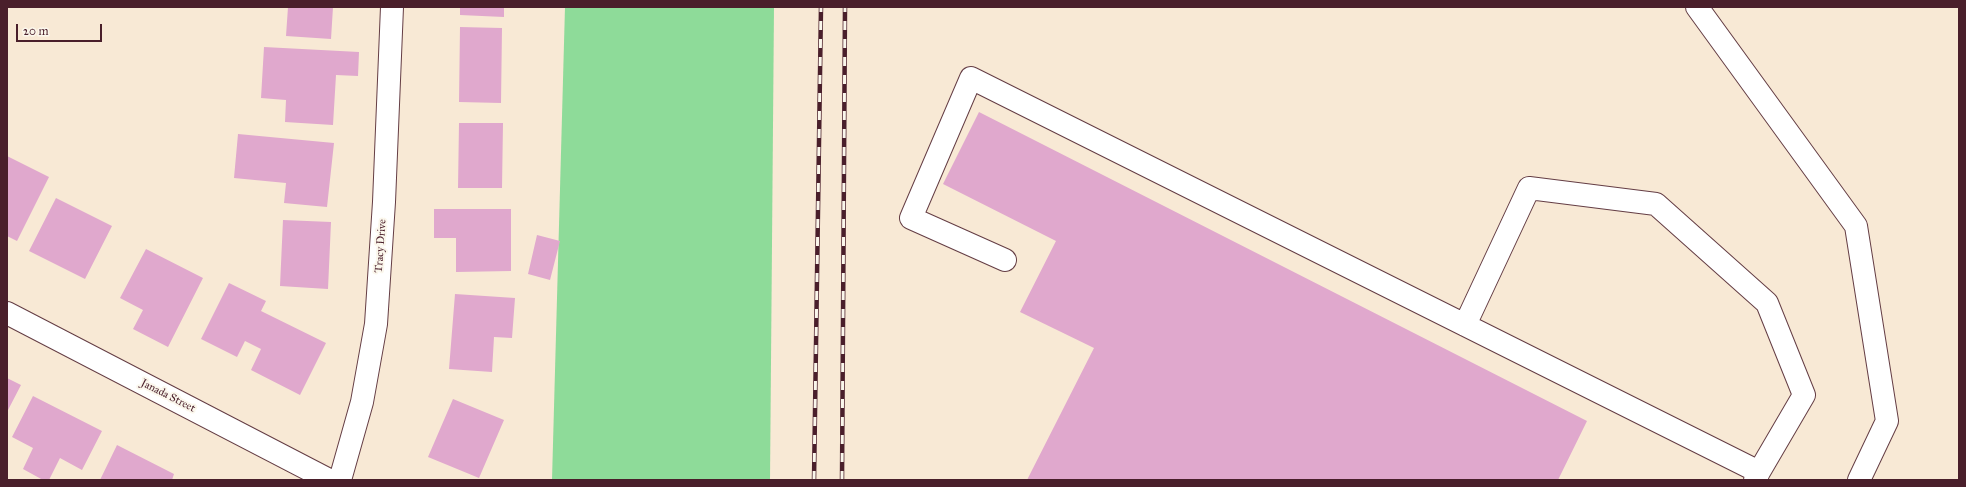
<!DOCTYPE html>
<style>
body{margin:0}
#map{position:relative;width:1966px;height:487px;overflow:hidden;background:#f8e9d5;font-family:"IM FELL Great Primer",serif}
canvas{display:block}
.frame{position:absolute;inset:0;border:8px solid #4a1f2b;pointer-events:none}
.scale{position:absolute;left:16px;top:24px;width:86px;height:18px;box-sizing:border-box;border:2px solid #4a1f2b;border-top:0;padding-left:5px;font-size:12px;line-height:14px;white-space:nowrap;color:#4a1f2b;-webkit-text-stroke:3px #fbf7ec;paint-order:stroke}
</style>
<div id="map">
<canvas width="1966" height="487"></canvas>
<div class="frame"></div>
<div class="scale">20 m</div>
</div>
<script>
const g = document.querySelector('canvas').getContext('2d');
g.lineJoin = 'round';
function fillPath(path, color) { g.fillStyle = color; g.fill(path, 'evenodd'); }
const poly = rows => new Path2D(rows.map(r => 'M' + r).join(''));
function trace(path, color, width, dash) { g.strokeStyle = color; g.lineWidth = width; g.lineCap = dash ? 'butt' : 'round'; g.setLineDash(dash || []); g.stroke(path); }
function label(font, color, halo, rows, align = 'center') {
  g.font = font + ' "IM FELL Great Primer",serif'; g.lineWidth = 4; g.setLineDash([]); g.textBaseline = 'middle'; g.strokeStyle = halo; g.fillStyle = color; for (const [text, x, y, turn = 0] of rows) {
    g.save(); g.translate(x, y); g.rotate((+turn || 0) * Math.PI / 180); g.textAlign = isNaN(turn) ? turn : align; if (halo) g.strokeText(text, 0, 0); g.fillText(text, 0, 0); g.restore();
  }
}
fillPath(poly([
 [565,7,774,7,770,480,552,480]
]), '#8edb99');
fillPath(poly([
 [288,7,333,7,331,39,286,36],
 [460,7,504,7,504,17,460,15],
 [460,27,502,28,501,103,459,102],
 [264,47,359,52,358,76,336,75,333,125,285,122,286,100,261,98],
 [979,112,1587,421,1558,480,1027,480,1094,348,1020,312,1056,241,943,184],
 [459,123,503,123,502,188,458,188],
 [238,134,334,143,327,207,284,203,286,183,234,178],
 [7,156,49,177,17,241,7,236],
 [56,198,112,226,85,279,29,251],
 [434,209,511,209,511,271,456,272,456,238,434,238],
 [283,220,331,222,328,289,280,286],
 [537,235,560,241,550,280,528,274],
 [146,249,203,278,168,347,133,329,143,310,120,298],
 [229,283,266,301,261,311,326,343,300,395,251,370,261,349,245,341,237,357,201,339],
 [455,294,515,298,512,338,494,337,492,372,449,369],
 [7,378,21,385,7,412],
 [33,396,102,431,82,470,60,458,49,480,43,480,23,469,33,448,12,437],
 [453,399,504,420,479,478,428,457],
 [117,445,174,474,172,480,100,480]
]), '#e0a8cd');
const minor = poly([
 [1697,7,1856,226,1887,421,1859,480],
 [1005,260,911,218,971,78,1759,472,1755,480],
 [7,313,329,480],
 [1465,325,1529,188,1656,204,1767,303,1804,395,1759,472],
 [340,480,362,402,376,324,384,202,392,7]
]);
trace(minor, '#643d44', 24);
trace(minor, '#fff', 22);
const rail = poly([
 [814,480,821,7],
 [842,480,845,7]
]);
trace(rail, '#4a1f2b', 4.5);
trace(rail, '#fbf7ec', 3, [9]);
label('11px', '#4a1f2b', '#fbf7ec', [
 ["Tracy Drive",381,246,-86],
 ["Janada Street",168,396,27]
]);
</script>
